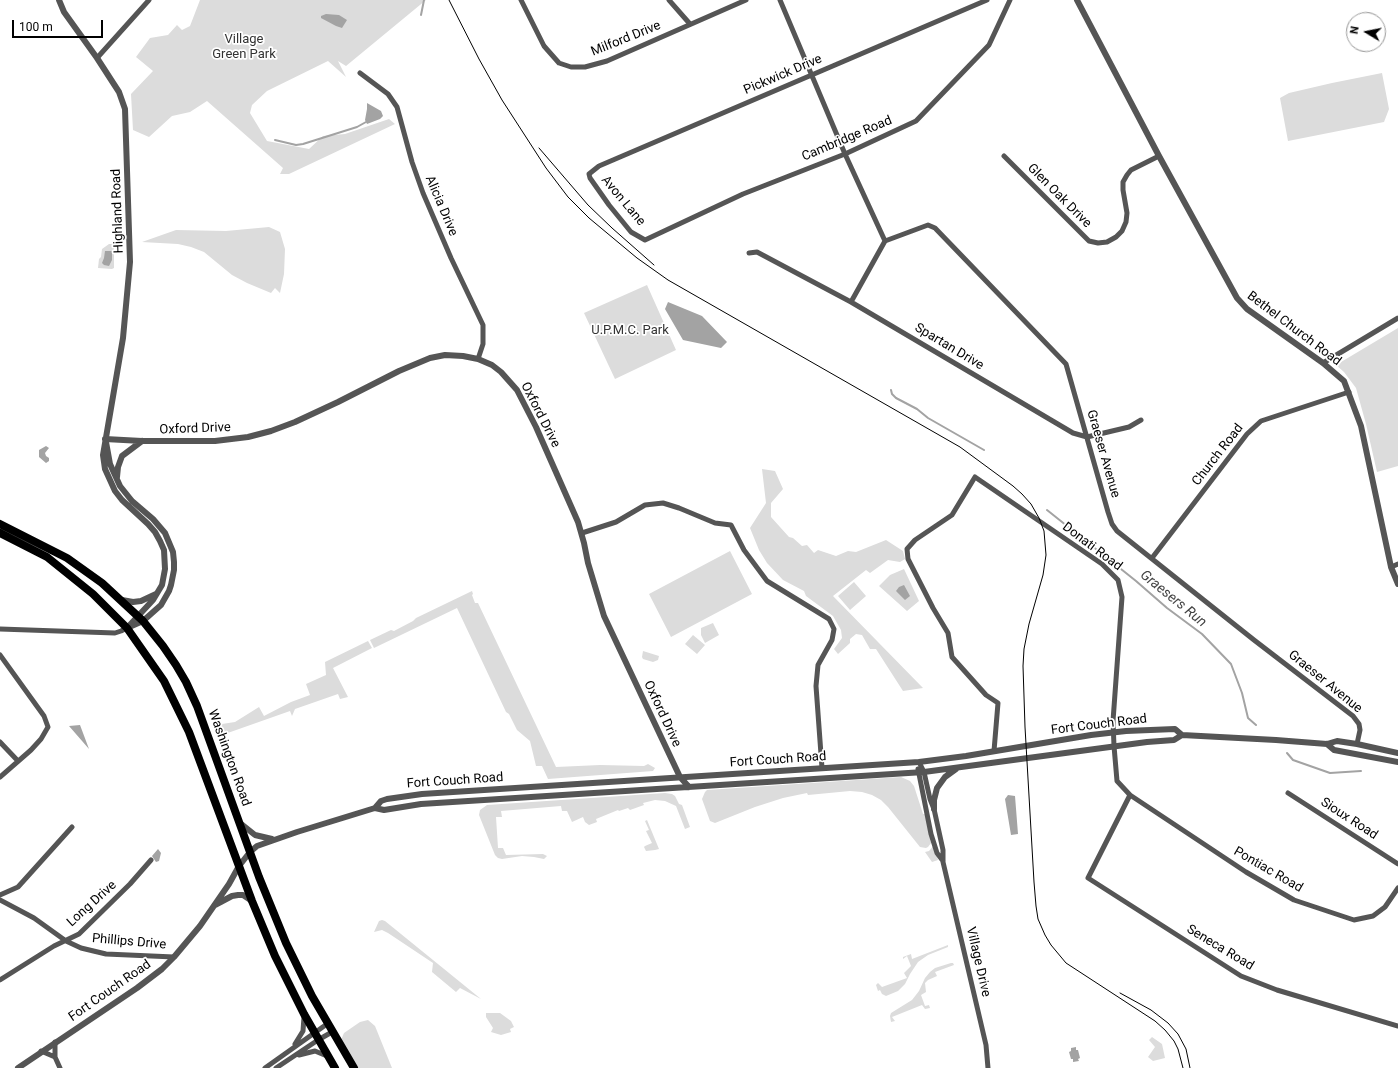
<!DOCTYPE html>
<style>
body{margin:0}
#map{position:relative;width:1398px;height:1068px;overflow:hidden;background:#fff;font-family:Roboto,sans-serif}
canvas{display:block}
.north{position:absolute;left:1346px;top:12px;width:40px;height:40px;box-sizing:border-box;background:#fff;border:1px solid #999;border-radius:50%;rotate:280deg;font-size:11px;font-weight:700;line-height:16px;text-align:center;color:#000}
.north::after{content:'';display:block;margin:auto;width:14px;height:18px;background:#000;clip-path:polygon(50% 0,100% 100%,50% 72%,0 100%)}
.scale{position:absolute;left:12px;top:20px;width:91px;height:18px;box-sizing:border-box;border:2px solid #000;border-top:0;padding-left:5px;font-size:12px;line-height:14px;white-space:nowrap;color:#000;-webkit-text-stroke:3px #fff;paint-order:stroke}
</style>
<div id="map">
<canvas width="1398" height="1068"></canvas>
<div class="north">N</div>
<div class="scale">100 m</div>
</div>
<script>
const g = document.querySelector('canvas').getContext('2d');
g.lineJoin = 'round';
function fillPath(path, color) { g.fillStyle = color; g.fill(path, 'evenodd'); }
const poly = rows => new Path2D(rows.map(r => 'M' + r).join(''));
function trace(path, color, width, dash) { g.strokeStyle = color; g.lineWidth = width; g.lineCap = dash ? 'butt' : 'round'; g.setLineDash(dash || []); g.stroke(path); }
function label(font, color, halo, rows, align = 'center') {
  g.font = font + ' Roboto,sans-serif'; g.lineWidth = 3.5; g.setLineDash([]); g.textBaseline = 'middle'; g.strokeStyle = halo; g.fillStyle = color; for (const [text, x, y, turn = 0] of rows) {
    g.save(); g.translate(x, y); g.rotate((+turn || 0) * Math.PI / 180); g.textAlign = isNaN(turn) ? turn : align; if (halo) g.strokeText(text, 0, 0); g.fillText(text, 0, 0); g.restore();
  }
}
fillPath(poly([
 [200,0,426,0,346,66,338,61,346,77,328,61,267,91,252,105,250,113,267,141,309,149,323,136,345,134,389,119,395,124,289,174,280,174,283,168,207,101,190,112,172,116,149,137,133,130,131,94,153,71,136,57,150,38,168,35,177,25,182,30,190,26],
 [1382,73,1389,109,1384,122,1288,141,1280,98,1289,93,1332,83],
 [269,227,280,232,285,249,284,274,280,293,275,288,271,293,247,283,232,275,204,252,191,247,178,244,142,242,176,230,226,231],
 [109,244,114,244,114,268,112,269,98,268,99,259,101,257,102,249],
 [647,285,676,350,615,379,584,313],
 [1398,328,1398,466,1377,472,1366,424,1356,388,1344,372,1336,365],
 [762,469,775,471,783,489,771,503,771,517,789,537,793,538,802,546,807,545,814,553,818,550,836,556,848,551,856,552,886,540,903,551,905,559,900,562,888,560,870,573,866,570,833,596,923,688,903,691,876,649,870,649,862,635,856,634,850,639,850,643,838,654,834,649,842,638,841,630,833,616,806,596,804,591,783,580,767,563,759,550,750,528,766,503],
 [730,551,752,594,671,637,649,594],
 [904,569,919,601,907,611,879,586,890,575],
 [854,582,866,596,850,610,838,596],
 [472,591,473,594,472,595,475,603,478,603,556,767,600,765,644,766,648,764,655,768,653,771,548,779,542,766,536,766,530,741,517,730,509,714,506,712,457,608,374,648,370,640,391,630,394,631,413,621,416,618],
 [713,623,719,635,705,643,701,635,701,628],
 [693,635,705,645,697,654,685,644],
 [368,641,372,648,333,668,348,697,340,699,338,694,295,709,292,716,290,711,222,735,219,734,222,724,235,722,259,707,264,716,291,702,310,695,306,684,326,675,325,662],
 [643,651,659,656,658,660,653,662,643,659,642,657],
 [901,777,910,781,914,786,923,814,925,814,931,843,928,847,926,848,920,847,888,807,881,800,872,795,862,792,850,791,808,795,807,793,783,798,755,807,715,823,710,821,702,799,705,792,707,790],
 [665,793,672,794,675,796,679,804,682,805,690,827,685,829,676,806,665,801,655,800,643,803,644,805,630,810,628,808,619,811,618,810,596,819,597,822,589,825,585,822,583,817,572,822,567,811,562,811,561,806,501,811,502,817,496,817,498,848,503,848,506,855,543,854,547,856,544,859,534,857,522,856,502,859,498,858,495,855,479,815,480,810,487,805],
 [647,820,659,849,655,850,646,851,644,847,645,846,652,843,646,831,649,830,645,821],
 [934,845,938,860,932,862,925,852,929,851],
 [382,920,385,921,481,999,460,988,456,992,432,972,433,963,388,933,382,930,374,932,379,921],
 [948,945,948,947,928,955,918,962,910,974,905,984,898,991,886,996,882,994,880,990,878,991,876,985,878,983,882,987,907,978,904,973,911,966,907,956,903,959,903,957,911,954,912,959],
 [951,963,953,963,954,965,935,972,937,976,928,980,925,983,926,992,921,995,925,1006,929,1005,930,1008,925,1009,922,1005,892,1017,895,1021,891,1022,890,1016,891,1013,912,1000,919,991,925,978,930,972,935,968],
 [486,1013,500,1013,511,1021,514,1027,510,1029,511,1032,501,1035,491,1032,493,1028,486,1017],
 [368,1020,375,1026,392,1068,357,1068,341,1040,344,1033,360,1022],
 [1152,1037,1162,1044,1165,1058,1153,1061,1148,1057,1155,1047,1149,1040]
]), '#dcdcdc');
fillPath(poly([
 [326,14,339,15,347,20,342,28,336,26,321,18,321,16],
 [367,103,381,111,383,116,380,119,367,124,365,120,367,109],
 [105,251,112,251,112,260,109,266,104,265,102,263,104,258],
 [668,302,702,316,727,342,721,348,683,340,665,309],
 [46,446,49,448,45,453,46,456,49,458,49,461,46,463,39,457,39,450],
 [904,585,910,596,905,600,896,591,899,587],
 [80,725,89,749,69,726],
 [1008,795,1015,796,1018,834,1011,835,1005,799],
 [158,849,161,853,159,861,156,862,152,856],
 [1076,1047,1076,1050,1078,1050,1080,1058,1078,1059,1079,1061,1073,1062,1073,1059,1071,1059,1069,1052,1071,1051,1071,1048]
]), '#a3a3a3');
trace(poly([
 [421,15,424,0],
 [275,140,296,145,303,144,357,127,366,122],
 [891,390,892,394,896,398,917,409,928,418,984,450],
 [1047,510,1136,581,1167,608,1202,634,1231,664,1242,693,1248,718,1256,725],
 [1287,753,1293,760,1330,773,1361,771]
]), '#a3a3a3', 2);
trace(poly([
 [521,0,544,46,559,63,571,67,585,67,607,61,746,0],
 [669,0,690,24],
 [780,0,845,154,885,241],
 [987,0,599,166,589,174,590,178,609,205,631,232,645,240,743,194,845,154,916,121,989,45,1010,0],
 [97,58,149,0],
 [360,73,388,94,397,107,412,162,423,193,451,258,483,325,483,344,478,359],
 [1004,156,1089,241,1098,243,1107,242,1116,237,1122,231,1126,222,1127,213,1123,190,1123,182,1127,175,1131,170,1159,156],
 [749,253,757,252,851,302,1073,433,1087,437,1129,427,1141,420],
 [851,302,885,241,928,225,935,228,1066,364,1108,512,1112,524,1117,531,1254,640,1353,716,1359,724,1360,730,1357,744],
 [1323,363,1398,318],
 [582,533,616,522,645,505,663,503,679,508,715,523,731,525,744,550,767,581,829,619,834,629,832,640,818,665,816,686,822,768],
 [1152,558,1247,434,1261,421,1349,392],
 [1391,567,1398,564],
 [0,629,115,633,121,631,127,628],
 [0,655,44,716,48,727,41,739,31,750,0,777],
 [0,742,18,761],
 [994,751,998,703,986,695,952,657,948,633,933,608,908,559,907,549,915,540,952,515,975,477,1102,564,1118,580,1122,597,1113,721,1114,746,1117,781,1130,795,1246,872,1294,900,1354,920,1373,916,1385,907,1398,888],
 [919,762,924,772,930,799,934,809,943,850,943,862,986,1045,988,1068],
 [918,769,931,834,937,853,943,861],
 [1288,793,1398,864],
 [1130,795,1088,878,1241,976,1277,990,1398,1026],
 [0,895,18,887,72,827],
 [0,900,34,918,66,941,81,948,106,954,174,957],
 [0,980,54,946,79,934,130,884,151,860],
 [55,1042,55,1057,60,1068],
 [295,1044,303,1031,304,1017],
 [41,1051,55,1057],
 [299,1055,315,1051,327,1056],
 [265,1068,327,1024],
 [276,1068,318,1040,332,1032]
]), '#555', 5);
trace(poly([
 [59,0,64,12,97,58,119,92,125,109,130,262,123,338,103,455,105,469,115,491,122,500,148,524,155,532,160,541,164,550,165,569,162,585,153,600,127,628],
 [1077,0,1159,156,1237,298,1247,309,1323,363,1344,381,1361,426,1391,567,1398,584],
 [105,439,142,441,215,441,248,437,271,431,295,422,338,402,399,371,430,358,445,355,463,356,478,359,492,365,501,372,517,390,536,427,578,522,584,543,588,563,604,616,680,777,689,787],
 [106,442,110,464,120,486,132,501,153,519,165,533,173,552,174,562,174,570,171,585,169,591,161,605,143,621,127,628],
 [117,477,118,467,122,456,142,441],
 [122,600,133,602,141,601,156,594],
 [1327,744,1334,750,1398,762],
 [375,808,384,810,421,804,924,772,1147,742,1174,740,1182,735,1276,740,1327,744,1337,741,1357,744,1398,753],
 [934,809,934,800,937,788,945,777,956,769],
 [240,823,255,835,272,839],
 [215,905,232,896,238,895,243,895,252,901],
 [18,1068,137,988,162,969,174,957,200,926,229,884,239,866,250,852,257,846,297,832,375,808,381,801,387,799,422,794,919,762,966,756,1091,735,1126,731,1175,729,1182,735]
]), '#555', 6);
trace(poly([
 [0,524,67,558,102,583,143,621,163,646,176,665,186,682,197,706,259,877,286,943,312,996,354,1068],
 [0,533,47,557,93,594,127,628,164,681,189,732,252,901,275,956,304,1014,335,1068]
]), '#000', 8);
trace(poly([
 [449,0,479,59,502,100,546,168,568,197,589,218,637,258,668,280,960,447,1013,486,1022,494,1031,504,1039,518,1044,531,1046,555,1043,575,1029,624,1024,649,1023,666,1025,727,1034,882,1036,906,1038,919,1045,935,1051,945,1066,963,1155,1021,1165,1030,1174,1041,1178,1049,1183,1068],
 [539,148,588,205,612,228,654,265],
 [1120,993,1151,1010,1168,1023,1178,1034,1186,1049,1190,1068]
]), '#000', 1);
label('13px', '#000', '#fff', [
 ["Milford Drive",626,39,-22],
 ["Pickwick Drive",783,75,-23],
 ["Cambridge Road",847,139,-23],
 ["Glen Oak Drive",1059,196,45],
 ["Avon Lane",623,201,50],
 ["Alicia Drive",441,206,67],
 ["Highland Road",118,211,-92],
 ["Bethel Church Road",1294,329,37],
 ["Spartan Drive",949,347,31],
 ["Oxford Drive",540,415,63],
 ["Oxford Drive",195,429,-2],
 ["Graeser Avenue",1103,454,74],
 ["Church Road",1218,455,-52],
 ["Donati Road",1092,547,37],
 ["Graeser Avenue",1325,682,39],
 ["Oxford Drive",662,714,65],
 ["Fort Couch Road",1099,725,-7],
 ["Washington Road",229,758,70],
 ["Fort Couch Road",778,760,-4],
 ["Fort Couch Road",455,781,-4],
 ["Sioux Road",1349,819,33],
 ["Pontiac Road",1268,870,30],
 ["Long Drive",92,904,-42],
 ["Phillips Drive",129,942,5],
 ["Seneca Road",1220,948,31],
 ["Village Drive",978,962,77],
 ["Fort Couch Road",110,991,-35]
]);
label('13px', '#333', '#fff', [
 ["Village",244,40],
 ["Green Park",244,55],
 ["U.P.M.C. Park",630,331]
]);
label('italic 14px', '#444', '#fff', [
 ["Graesers Run",1173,599,39]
]);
</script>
